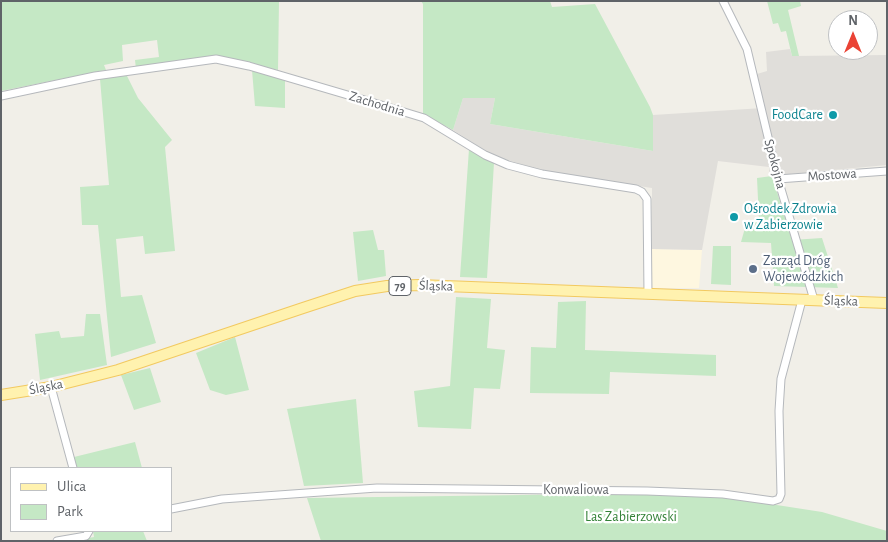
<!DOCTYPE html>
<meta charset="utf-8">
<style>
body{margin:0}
#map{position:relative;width:888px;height:542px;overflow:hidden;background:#f1efe8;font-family:"Alegreya Sans",sans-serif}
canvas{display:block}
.frame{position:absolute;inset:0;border:2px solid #5f6368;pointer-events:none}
.legend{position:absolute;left:10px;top:467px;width:162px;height:65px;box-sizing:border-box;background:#fff;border:1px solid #bfc1c3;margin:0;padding:6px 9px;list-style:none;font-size:15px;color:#5f6368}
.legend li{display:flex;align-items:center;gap:10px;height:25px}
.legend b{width:25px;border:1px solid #bfc1c3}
.north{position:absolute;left:828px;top:10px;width:50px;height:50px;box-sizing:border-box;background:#fff;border:1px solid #bfc1c3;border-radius:50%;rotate:0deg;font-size:14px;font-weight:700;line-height:20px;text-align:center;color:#5f6368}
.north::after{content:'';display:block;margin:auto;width:18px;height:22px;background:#ea4335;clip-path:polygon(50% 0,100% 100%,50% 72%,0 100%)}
</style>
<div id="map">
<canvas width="888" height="542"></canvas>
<div class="frame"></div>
<ul class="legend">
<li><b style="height:6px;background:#fff2af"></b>Ulica</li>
<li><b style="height:14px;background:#c5e8c5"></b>Park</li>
</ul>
<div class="north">N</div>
</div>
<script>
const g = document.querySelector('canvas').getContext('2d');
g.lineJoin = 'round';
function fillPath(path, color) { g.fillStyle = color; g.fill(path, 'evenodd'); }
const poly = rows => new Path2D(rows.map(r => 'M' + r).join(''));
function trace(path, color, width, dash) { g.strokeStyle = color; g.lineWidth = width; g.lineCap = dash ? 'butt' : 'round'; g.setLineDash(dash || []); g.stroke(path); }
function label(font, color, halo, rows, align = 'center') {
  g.font = font + ' "Alegreya Sans",sans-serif'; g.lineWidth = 4.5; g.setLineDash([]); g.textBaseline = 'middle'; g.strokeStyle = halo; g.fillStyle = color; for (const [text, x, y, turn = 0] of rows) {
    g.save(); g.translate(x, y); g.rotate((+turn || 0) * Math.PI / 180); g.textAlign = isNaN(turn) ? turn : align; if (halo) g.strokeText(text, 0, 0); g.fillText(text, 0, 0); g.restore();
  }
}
fillPath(poly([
 [652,249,702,250,699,288,652,288]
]), '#fef7e0');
fillPath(poly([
 [790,49,792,56,887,55,887,165,769,176,769,167,718,161,702,250,652,249,652,188,546,172,492,155,453,130,463,98,495,98,490,124,653,151,653,115,763,108,757,74,767,71,766,52]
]), '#e0deda');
fillPath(poly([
 [1,1,279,1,278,70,215,56,136,69,135,60,159,57,157,40,122,45,123,61,104,65,106,70,1,91],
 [421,1,550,1,552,7,595,4,650,107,653,115,653,151,490,124,495,98,463,98,453,130,423,114,423,4],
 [767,1,800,1,801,6,788,10,799,56,792,56,786,31,781,32,778,23,773,24],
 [252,70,285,80,285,108,255,106],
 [126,74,138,98,172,140,165,147,175,251,145,254,143,236,116,239,121,297,142,295,156,343,111,357,98,225,82,225,80,187,109,185,100,79],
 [469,149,494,163,487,278,460,277],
 [772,176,792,240,822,238,838,288,774,286,771,243,741,242,747,221,759,221,757,178],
 [373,230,378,250,384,250,386,276,358,281,353,232],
 [713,246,731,246,731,285,711,284],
 [456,297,491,299,487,348,505,350,500,389,474,388,471,429,418,427,414,391,450,386],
 [586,301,585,350,716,355,716,376,610,372,609,394,530,393,531,347,556,348,558,302],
 [86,314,100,314,107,365,40,380,35,334,59,331,61,338,84,336],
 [235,337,249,390,226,395,210,390,196,353],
 [150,368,161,402,134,410,121,375],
 [356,399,363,483,304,486,287,409],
 [135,442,142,468,77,468,74,457],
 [665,493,725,497,822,512,887,531,887,541,321,541,307,498],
 [93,531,143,531,147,541,73,541,94,537]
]), '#c5e8c5');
const minor = poly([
 [723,1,747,49,778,179,814,300],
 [1,96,95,76,216,59,249,66,368,101,424,118,485,155,508,165,542,174,636,189,642,192,647,199,648,294],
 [778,179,887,171],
 [51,387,73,468],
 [171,509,222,499,377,488,647,491,723,494,773,501,779,499,781,494,779,411,781,379,802,300],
 [57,541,86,536,89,531]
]);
const primary = poly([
 [1,395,51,387,118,370,303,308,355,291,387,286,419,285,887,303]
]);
trace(minor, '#b5b8bc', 9);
trace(primary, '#f2c960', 12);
trace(minor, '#fff', 7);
trace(primary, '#fff2af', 10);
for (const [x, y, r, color] of [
 [833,115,5,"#0f9aa8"],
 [734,217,5,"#0f9aa8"],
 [753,269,5,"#5c6f8a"]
]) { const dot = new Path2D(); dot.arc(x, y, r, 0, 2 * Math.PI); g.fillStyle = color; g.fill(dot); trace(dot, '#fff', 2); }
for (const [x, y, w] of [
 [400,286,22]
]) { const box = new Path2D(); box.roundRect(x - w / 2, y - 9.5, w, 19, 4); g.fillStyle = '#fff'; g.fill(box); trace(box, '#5f6368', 1); }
label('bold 12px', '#5f6368', null, [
 ["79",400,286]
]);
label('14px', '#5f6368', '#fff', [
 ["Zachodnia",377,104,17],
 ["Spokojna",775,164,75],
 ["Mostowa",832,175,-4],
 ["Śląska",436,286,2],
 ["Śląska",841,301,2],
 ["Śląska",46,387,-11],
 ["Konwaliowa",576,490]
]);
label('14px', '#0d838f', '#fff', [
 ["FoodCare",823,115],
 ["Ośrodek Zdrowia",744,209,"left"],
 ["w Zabierzowie",744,225,"left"]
], 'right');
label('14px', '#4e5e75', '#fff', [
 ["Zarząd Dróg",763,261],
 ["Wojewódzkich",763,277]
], 'left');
label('14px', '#348238', '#fff', [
 ["Las Zabierzowski",631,517]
]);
</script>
